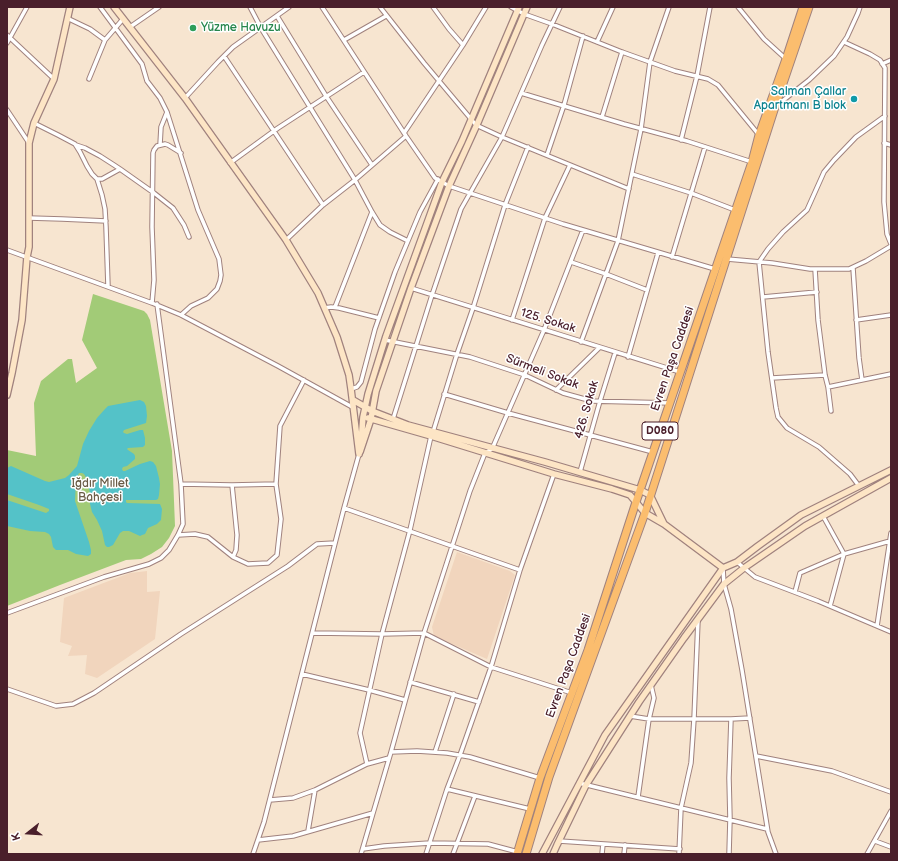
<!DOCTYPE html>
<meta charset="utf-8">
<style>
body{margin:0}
#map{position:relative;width:898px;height:861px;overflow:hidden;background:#f7e5d0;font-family:"Balsamiq Sans",sans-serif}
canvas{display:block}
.frame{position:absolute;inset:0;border:8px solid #4a1f2b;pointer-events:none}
.north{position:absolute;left:8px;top:813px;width:40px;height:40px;-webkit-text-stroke:3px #fff;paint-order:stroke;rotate:253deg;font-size:11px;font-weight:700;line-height:16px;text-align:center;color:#4a1f2b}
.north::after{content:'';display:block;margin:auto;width:14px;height:18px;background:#4a1f2b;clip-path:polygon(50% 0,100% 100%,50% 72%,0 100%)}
</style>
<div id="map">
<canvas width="898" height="861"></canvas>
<div class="frame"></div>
<div class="north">K</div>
</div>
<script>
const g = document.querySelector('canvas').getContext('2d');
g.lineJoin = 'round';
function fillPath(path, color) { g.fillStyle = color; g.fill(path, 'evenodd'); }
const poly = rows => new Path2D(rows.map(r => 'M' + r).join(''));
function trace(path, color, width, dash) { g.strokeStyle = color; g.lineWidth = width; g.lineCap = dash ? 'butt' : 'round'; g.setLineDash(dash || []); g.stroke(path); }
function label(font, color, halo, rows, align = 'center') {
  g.font = font + ' "Balsamiq Sans",sans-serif'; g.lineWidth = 3; g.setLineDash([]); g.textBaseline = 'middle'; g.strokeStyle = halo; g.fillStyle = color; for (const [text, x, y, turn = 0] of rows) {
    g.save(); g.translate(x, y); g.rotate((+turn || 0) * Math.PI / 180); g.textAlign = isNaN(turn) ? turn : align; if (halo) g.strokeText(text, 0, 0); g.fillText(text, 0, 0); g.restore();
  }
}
fillPath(poly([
 [457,552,510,571,515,575,487,659,434,636,432,627],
 [147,571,147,592,160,591,155,639,97,678,85,674,87,655,68,656,72,646,60,642,64,598,130,573]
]), '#f1d5bd');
fillPath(poly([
 [93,294,144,311,147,314,150,320,172,451,175,526,169,538,162,547,151,554,141,559,126,560,60,585,7,606,7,450,36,456,34,403,41,381,68,359,72,359,76,383,97,368,82,340]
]), '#a2cb77');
fillPath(poly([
 [140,400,144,402,146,406,147,416,146,423,124,430,123,432,124,433,127,434,140,430,143,430,145,438,145,445,143,447,128,448,127,449,128,450,134,454,135,456,135,459,127,466,123,467,122,469,123,471,125,471,140,464,150,461,153,462,156,466,159,478,160,484,159,495,158,499,156,500,126,500,126,502,127,503,160,504,162,509,161,520,157,524,148,528,145,534,142,535,140,536,129,531,123,531,120,533,113,545,109,547,107,547,105,545,102,531,97,520,92,512,90,504,90,493,87,479,84,474,82,473,79,473,76,479,75,501,89,542,91,550,91,554,88,556,76,554,68,550,56,550,53,547,51,537,49,534,45,532,30,531,7,526,7,500,46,513,49,511,49,509,39,505,7,494,7,468,11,466,45,481,49,482,65,478,69,475,77,466,83,444,89,431,97,418,105,409,108,406]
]), '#54c2c8');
const street = poly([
 [100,7,142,64,147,81,160,98,167,112,198,210,219,259,221,275,220,281,217,289,208,298,191,306,181,315],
 [250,7,261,28,355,180,372,212,380,225,390,232,408,241],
 [322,7,406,136,435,178,449,186,563,224,715,269],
 [380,7,424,63,476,125,502,137,629,189],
 [433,7,449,29,463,45],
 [511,7,524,14,552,24,622,52,675,71,708,79,718,85,759,135],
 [738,7,764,39,786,59],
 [277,16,326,96,372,165],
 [67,18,90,29,105,40],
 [130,27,159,7],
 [7,35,54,79],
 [344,40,386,16],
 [597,42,613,7],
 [844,42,870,54,880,60,885,68,884,202,887,234,891,244],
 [7,43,27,7],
 [224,56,323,205],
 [882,64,891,60],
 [89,79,105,40,123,19],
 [521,93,624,124,687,141,752,162],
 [185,98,218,62,233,47,289,7],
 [776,106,809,80,834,56,847,37,858,13,860,7],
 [7,110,29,143],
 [602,117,622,52],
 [34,123,58,135,75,144,80,152,87,166,92,174,97,179,102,179,120,169,154,193,173,208,184,225,189,237],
 [404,133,463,45,486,7],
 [681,140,697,76,710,7],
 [884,143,891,145],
 [76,145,85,148,100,156,114,165,120,169],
 [160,145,161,127,167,112],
 [547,155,564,105,583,36],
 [230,163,278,128,364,72],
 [632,174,691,193,735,210],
 [97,179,102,195,105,209,106,227,108,286],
 [29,218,62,219,106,221],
 [286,240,323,205,355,180,406,136],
 [7,250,152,303,181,315,278,366,354,408],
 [672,257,705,147],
 [727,259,772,263,810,269,849,269,866,261,891,246],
 [571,262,606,274,647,290],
 [853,268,859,358,862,380],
 [815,269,818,320,825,375,828,387,831,411],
 [411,288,680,372],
 [763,297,817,292],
 [152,303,154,280,152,227,153,153,154,150,157,146,165,144,168,145,181,153],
 [335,307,372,212],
 [324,308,331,307,339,308,379,318],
 [512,320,545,218,570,165],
 [856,320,891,315],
 [385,340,470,357,525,375,563,393,592,401,670,403],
 [581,342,618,241,641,129,650,62,669,7],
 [628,357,658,253],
 [772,378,825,375],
 [828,387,891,374],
 [351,389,357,387,361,382,375,329,395,272,420,212,438,179],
 [556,390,599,348],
 [444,394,508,413,590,435,653,452],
 [393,419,432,295,461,209,502,137,542,45,560,7],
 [433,432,457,354,473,308,505,205,528,147],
 [580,472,600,401,615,353],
 [181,484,232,485,276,484],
 [232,485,237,535,236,550,233,557],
 [859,486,850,474,819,447,787,428,778,417,776,408,768,352,759,262,768,249,783,232,807,210,824,172,834,160,856,137,885,116],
 [344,508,520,570],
 [823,516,844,554,830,606],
 [178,535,195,534,208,537,233,557,248,564,268,563,277,555,281,519,276,484,280,426,304,380],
 [737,562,755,577,818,601,891,632],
 [723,569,724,584,731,609,742,670,768,832,776,854],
 [795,592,800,573,844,554,890,541],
 [7,613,104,577,149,564,161,558,169,550,178,535,183,524,181,484,157,304],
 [877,626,891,533],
 [313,633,382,634,424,633,491,667,572,693],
 [302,674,369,690,405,700],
 [410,682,479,702],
 [7,689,56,706,73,704,94,693,181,634,288,566,317,544,335,543],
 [630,716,649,719,731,719,750,718],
 [391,752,417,751,447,753,470,757,540,778],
 [435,752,454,694],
 [756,756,832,771,891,792],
 [367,764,360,733,382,634,410,530,431,436],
 [579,783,767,829],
 [447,789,530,809],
 [638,797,649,719,654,698,651,685],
 [270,800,293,798,315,790,367,764,389,758],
 [308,831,315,790],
 [258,840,293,836,373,813],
 [559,841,680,849],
 [875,841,891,847],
 [363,849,384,846,430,843,488,844,518,852],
 [253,854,264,822,344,508,359,454],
 [361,854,391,752,424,633,470,491,485,453,492,449,544,330,583,230],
 [426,854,447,789,460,755,491,667,520,570,554,474],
 [453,854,475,796],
 [602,854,603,844],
 [624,854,625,845],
 [679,854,681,808,691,763,694,719,698,620],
 [729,854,730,819,729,778,731,719],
 [867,854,891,811]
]);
const secondary = poly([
 [114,7,185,98,286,240,318,293,337,337,349,375,351,389,359,454],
 [7,395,12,373,22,320,27,257,29,247,29,143,34,123,54,79,70,7],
 [353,400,372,411,408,425,545,462,640,490,650,495,664,524],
 [368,418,431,436,554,474,612,489,630,495,645,513,664,524,723,568],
 [361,442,363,417,368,394,386,336,442,182,462,141,519,7],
 [360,452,371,419,376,391,411,288,449,186,479,120,527,7],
 [542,854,605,735,723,568,737,562,758,546,801,515,891,470],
 [553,854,557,845,586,785,639,702,684,638,724,584,744,568,805,526,891,478]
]);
const highway = poly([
 [517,854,540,778,588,650,636,502,752,162,759,135,786,59,803,7],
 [526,854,549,777,645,513,775,107,809,7]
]);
trace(street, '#a0827e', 5.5);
trace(secondary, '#a0827e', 8);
trace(highway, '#a0827e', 9);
trace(street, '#fff', 3.5);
trace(secondary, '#fde5c5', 5.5);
trace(highway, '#fbbd6e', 7);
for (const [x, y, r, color] of [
 [193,28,4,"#2e9e5b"],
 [854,99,4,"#0f9aa8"]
]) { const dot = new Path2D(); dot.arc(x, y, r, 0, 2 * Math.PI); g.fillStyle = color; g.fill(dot); trace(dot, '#fff', 1.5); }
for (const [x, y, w] of [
 [660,431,36]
]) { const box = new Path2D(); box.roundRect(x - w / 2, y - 9, w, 18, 3); g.fillStyle = '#fff'; g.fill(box); trace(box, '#4a1f2b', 1); }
label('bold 11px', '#4a1f2b', null, [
 ["D080",660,431]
]);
label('12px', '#27864d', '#fff', [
 ["Yüzme Havuzu",201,28]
], 'left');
label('12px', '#0d838f', '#fff', [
 ["Salman Çallar",846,92],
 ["Apartmanı B blok",846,106]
], 'right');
label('12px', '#4a1f2b', '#fff', [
 ["125. Sokak",548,321,17],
 ["Evren Paşa Caddesi",673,359,-71],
 ["Sürmeli Sokak",542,372,21],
 ["426. Sokak",587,410,-74],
 ["Evren Paşa Caddesi",569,666,-70]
]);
label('12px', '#695b46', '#fff', [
 ["Iğdır Millet",100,484],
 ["Bahçesi",100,498]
]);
</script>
